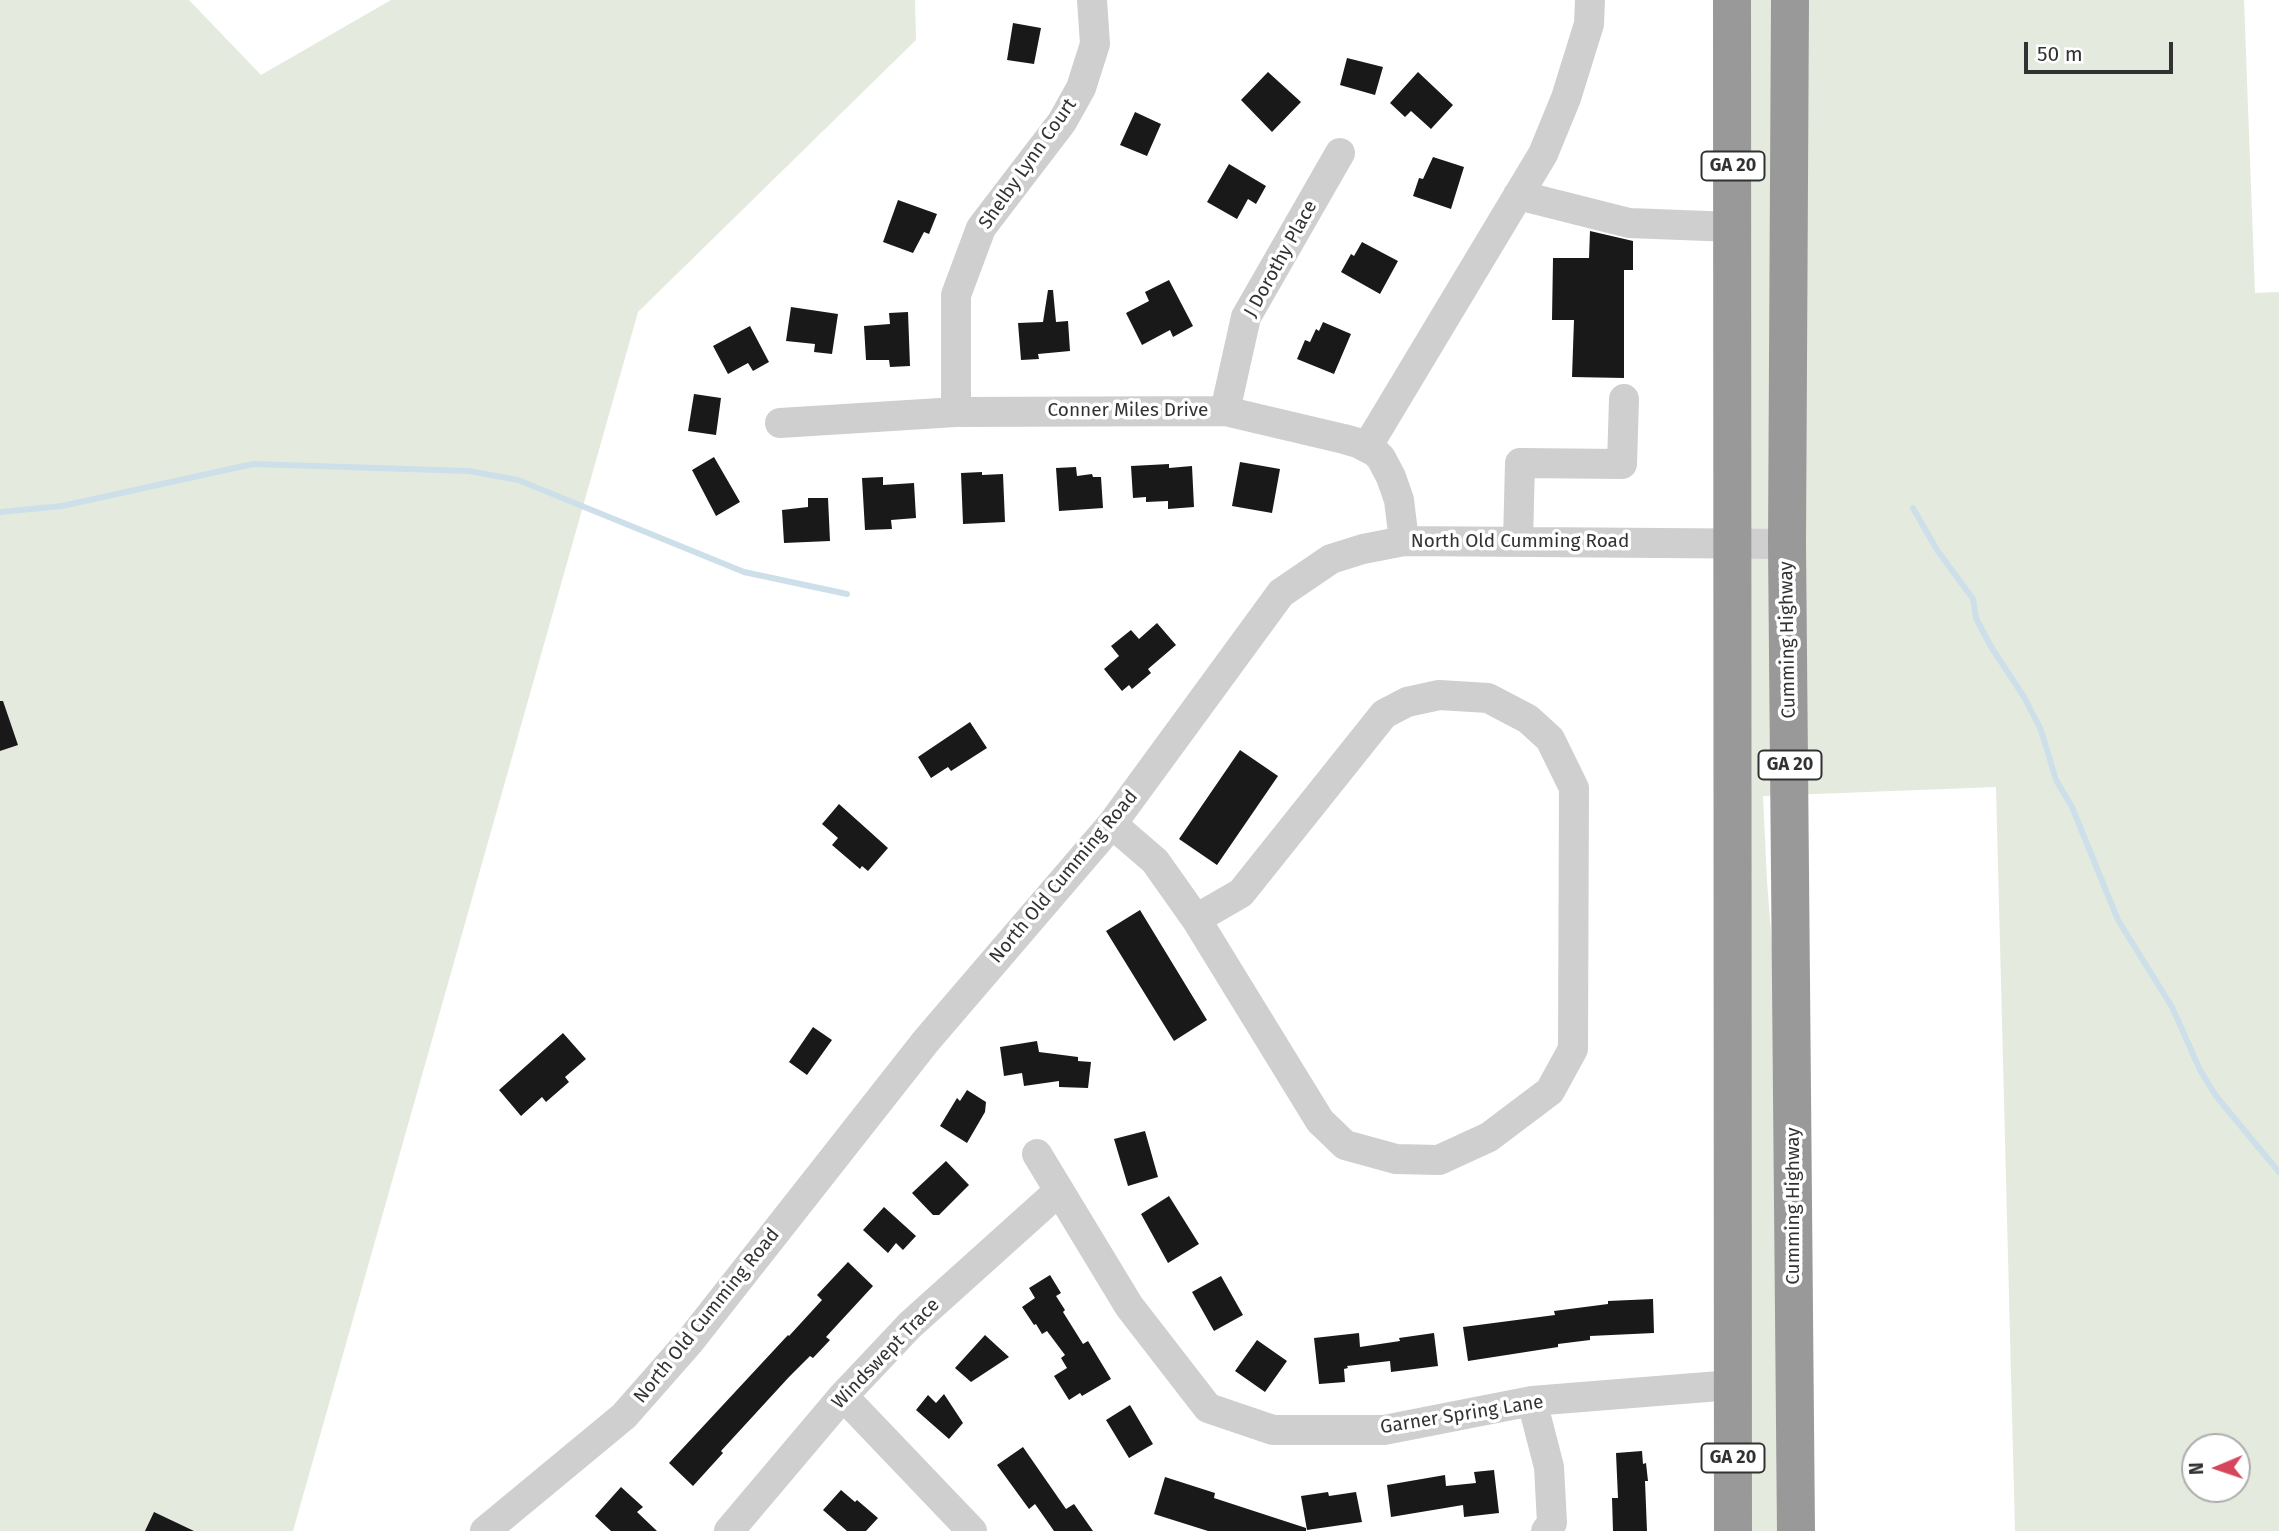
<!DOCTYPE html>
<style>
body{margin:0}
#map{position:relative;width:2279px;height:1531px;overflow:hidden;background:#fff;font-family:"Fira Sans",sans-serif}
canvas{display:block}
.north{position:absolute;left:2181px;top:1433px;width:70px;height:70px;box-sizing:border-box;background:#fff;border:2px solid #adadad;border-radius:50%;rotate:268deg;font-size:19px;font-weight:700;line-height:28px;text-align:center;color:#323232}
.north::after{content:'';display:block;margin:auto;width:24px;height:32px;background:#d7455b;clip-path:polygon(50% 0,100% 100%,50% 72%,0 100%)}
.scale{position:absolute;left:2024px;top:42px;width:149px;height:32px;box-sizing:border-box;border:4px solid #323232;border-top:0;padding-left:9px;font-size:21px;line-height:24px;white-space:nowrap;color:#323232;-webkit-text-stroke:5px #fff;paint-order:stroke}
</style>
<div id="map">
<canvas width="2279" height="1531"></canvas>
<div class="north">N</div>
<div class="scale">50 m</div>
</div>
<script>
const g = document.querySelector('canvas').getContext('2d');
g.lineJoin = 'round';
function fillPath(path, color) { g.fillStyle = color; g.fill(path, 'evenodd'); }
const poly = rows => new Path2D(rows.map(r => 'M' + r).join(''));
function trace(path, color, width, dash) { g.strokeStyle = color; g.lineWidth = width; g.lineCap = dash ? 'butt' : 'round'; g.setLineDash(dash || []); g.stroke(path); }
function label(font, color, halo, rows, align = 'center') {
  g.font = font + ' "Fira Sans",sans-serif'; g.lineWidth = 7; g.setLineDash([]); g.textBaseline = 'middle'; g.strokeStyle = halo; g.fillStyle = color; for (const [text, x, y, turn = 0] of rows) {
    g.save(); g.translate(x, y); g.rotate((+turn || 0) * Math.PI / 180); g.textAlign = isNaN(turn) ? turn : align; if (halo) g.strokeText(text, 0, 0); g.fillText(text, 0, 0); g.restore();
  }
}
fillPath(poly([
 [0,0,189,0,261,75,391,0,915,0,916,40,638,312,293,1531,0,1531],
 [1727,0,2244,0,2255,293,2279,292,2279,1531,2015,1531,1996,787,1763,796,1767,881,1786,1126,1787,1531,1752,1531],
 [2195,1447,2237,1447,2237,1489,2195,1489]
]), '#e5eade');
trace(poly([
 [1913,508,1937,550,1973,599,1976,618,1990,645,2024,697,2041,730,2056,780,2072,807,2118,920,2172,1007,2200,1070,2216,1096,2279,1172],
 [0,512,62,506,253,464,469,471,518,480,744,572,847,594]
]), '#cde0e9', 6);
fillPath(poly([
 [1013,23,1041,28,1034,64,1007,60],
 [1347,58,1383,67,1375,95,1340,85],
 [1268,72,1301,102,1272,132,1241,100],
 [1418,72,1453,105,1431,129,1411,111,1405,117,1390,103],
 [1135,112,1161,124,1147,156,1120,145],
 [1433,157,1464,167,1451,209,1413,196,1419,178,1423,179],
 [1229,164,1266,186,1256,204,1248,199,1237,219,1207,202],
 [898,200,937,214,929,234,924,232,913,253,883,242],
 [1590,231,1633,241,1633,270,1624,270,1624,378,1572,377,1574,320,1552,320,1553,258,1589,258],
 [1362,242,1398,261,1380,294,1341,272,1351,254,1354,256],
 [1169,280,1193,326,1173,337,1170,330,1142,345,1126,313,1149,301,1145,292],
 [1048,290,1053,290,1056,322,1068,321,1070,351,1038,354,1039,359,1021,360,1018,323,1043,322],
 [791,307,838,314,832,354,814,352,815,344,786,341],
 [908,312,910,366,890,367,889,360,866,360,864,326,890,324,889,313],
 [1323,322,1351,334,1334,374,1297,359,1305,340,1310,342,1316,329,1319,331],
 [750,326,769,362,753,371,748,363,728,374,713,346],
 [694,394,721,398,716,435,688,431],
 [714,457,740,502,716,516,692,470],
 [1240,462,1280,469,1272,513,1232,506],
 [1169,464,1169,468,1192,466,1194,507,1168,509,1168,501,1146,502,1146,497,1133,498,1131,466],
 [1076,467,1077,476,1092,474,1093,477,1101,477,1103,508,1059,511,1056,468],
 [982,472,982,475,1003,474,1005,522,963,524,961,473],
 [883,477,883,485,914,483,916,518,891,520,892,529,865,530,862,478],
 [808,498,828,498,830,541,784,543,782,510,808,507],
 [1157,623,1176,645,1148,669,1151,673,1132,689,1129,685,1122,691,1104,669,1119,656,1111,646,1131,630,1139,639],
 [0,701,3,701,18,745,0,751],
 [970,722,987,748,951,771,948,767,931,778,918,757],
 [1240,750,1278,776,1217,865,1179,839],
 [839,804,888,848,868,871,862,866,860,869,832,845,838,838,822,824],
 [1140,910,1207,1020,1174,1041,1106,931],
 [813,1027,832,1040,807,1075,789,1062],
 [563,1033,586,1059,565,1077,569,1082,546,1102,542,1097,521,1116,499,1090],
 [1037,1041,1039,1052,1078,1057,1078,1061,1091,1062,1088,1088,1059,1087,1059,1081,1024,1086,1022,1073,1004,1076,1000,1047],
 [967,1090,986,1102,985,1112,967,1143,940,1126,957,1098,960,1101],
 [1145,1131,1158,1177,1128,1186,1114,1139],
 [946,1161,969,1185,939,1215,933,1215,912,1193],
 [1169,1196,1199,1244,1168,1263,1141,1214],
 [884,1207,916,1236,903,1250,896,1243,888,1253,863,1230],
 [848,1262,873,1286,826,1337,830,1340,813,1358,810,1356,789,1377,721,1451,723,1453,693,1486,669,1463,788,1335,789,1336,822,1300,817,1295],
 [1050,1275,1061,1293,1056,1296,1065,1310,1063,1312,1083,1344,1088,1341,1111,1379,1082,1396,1080,1393,1069,1400,1054,1376,1067,1368,1061,1358,1065,1355,1047,1331,1042,1334,1036,1324,1034,1325,1022,1307,1035,1298,1029,1288],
 [1221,1276,1243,1315,1214,1331,1192,1292],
 [1653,1299,1654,1333,1590,1336,1590,1340,1558,1344,1558,1347,1468,1361,1463,1327,1555,1315,1554,1311,1608,1304,1608,1301],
 [1359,1333,1360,1347,1400,1341,1399,1338,1434,1333,1438,1366,1391,1372,1390,1361,1347,1366,1348,1368,1344,1369,1345,1382,1319,1384,1314,1338],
 [985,1335,1009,1357,971,1382,955,1368],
 [1257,1340,1287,1361,1265,1392,1235,1371],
 [944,1394,963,1423,949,1439,916,1410,928,1395,936,1403],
 [1130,1405,1153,1444,1129,1458,1106,1420],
 [1023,1447,1066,1509,1074,1504,1093,1531,1054,1531,1035,1504,1029,1509,997,1465],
 [1642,1451,1643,1464,1646,1463,1648,1481,1645,1481,1647,1531,1613,1531,1612,1498,1618,1498,1616,1453],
 [1494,1470,1499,1513,1464,1517,1463,1505,1391,1517,1387,1485,1445,1475,1446,1486,1476,1483,1474,1472],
 [1165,1477,1215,1493,1214,1498,1306,1528,1306,1531,1208,1531,1154,1514],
 [621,1487,643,1507,637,1512,657,1531,611,1531,595,1516],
 [841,1490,855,1502,857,1500,878,1518,866,1531,847,1531,823,1510],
 [1328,1492,1329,1496,1356,1492,1362,1522,1307,1530,1301,1496],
 [154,1512,194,1531,145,1531]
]), '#191919');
trace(poly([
 [1518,195,1629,223,1733,227],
 [1225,411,1246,317,1340,153],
 [956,412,956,295,981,228,1062,122,1081,88,1095,44,1092,0],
 [780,423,956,412,1225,411,1344,439,1358,443,1375,452,1381,458,1391,477,1399,500,1404,541],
 [1367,447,1543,154,1566,98,1589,24,1590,0],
 [1518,542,1520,463,1622,464,1624,399],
 [1112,824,1155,861,1196,919,1320,1121,1345,1145,1396,1159,1439,1160,1489,1137,1550,1091,1573,1049,1574,788,1550,739,1528,719,1488,698,1439,695,1407,702,1384,714,1241,893,1196,919],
 [1037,1154,1129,1306,1208,1408,1273,1430,1384,1430,1532,1401,1732,1385],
 [843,1396,972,1531],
 [1532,1401,1549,1467,1552,1523,1546,1531],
 [485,1531,624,1416,690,1341,926,1041,1112,824,1281,593,1331,559,1363,549,1404,541,1787,544],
 [729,1531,843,1396,910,1325,1059,1191]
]), '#cfcfcf', 30);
trace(poly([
 [1732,0,1733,1531],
 [1790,0,1787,544,1796,1531]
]), '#999', 38);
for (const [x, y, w] of [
 [1733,166,63],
 [1790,765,63],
 [1733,1458,63]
]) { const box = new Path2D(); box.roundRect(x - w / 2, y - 14.5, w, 29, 5); g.fillStyle = '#fff'; g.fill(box); trace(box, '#323232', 2); }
label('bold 18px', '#323232', null, [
 ["GA 20",1733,166],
 ["GA 20",1790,765],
 ["GA 20",1733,1458]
]);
label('19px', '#323232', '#fff', [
 ["Shelby Lynn Court",1028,164,-55],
 ["J Dorothy Place",1281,259,-61],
 ["Conner Miles Drive",1128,411],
 ["North Old Cumming Road",1520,542],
 ["Cumming Highway",1788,640,-91],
 ["North Old Cumming Road",1064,877,-50],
 ["Cumming Highway",1794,1206,-90],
 ["North Old Cumming Road",707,1316,-51],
 ["Windswept Trace",886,1354,-46],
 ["Garner Spring Lane",1462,1415,-9]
]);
</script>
